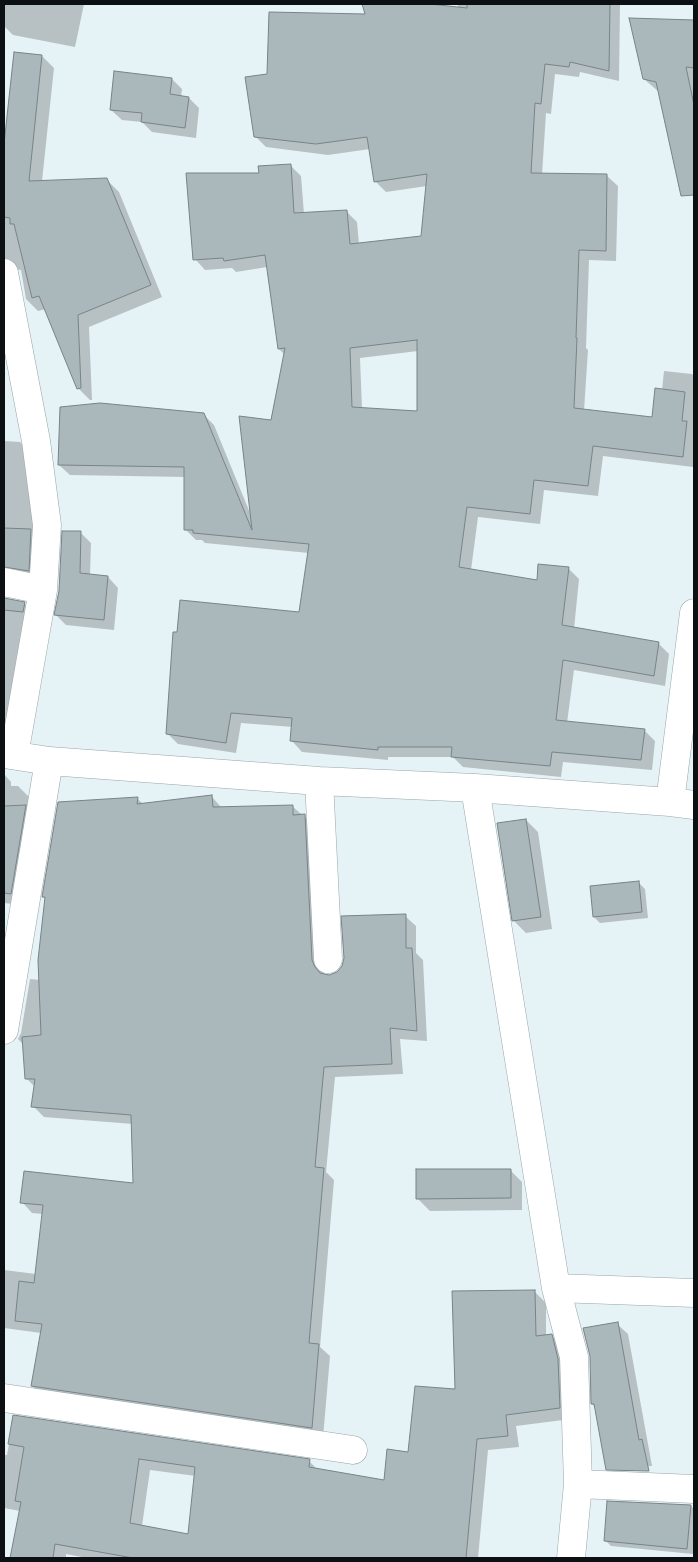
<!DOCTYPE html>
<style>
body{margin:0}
#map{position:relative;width:698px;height:1562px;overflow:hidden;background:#e5f2f6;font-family:Helvetica,sans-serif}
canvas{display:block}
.frame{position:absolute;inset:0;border:5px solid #0c1012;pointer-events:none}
</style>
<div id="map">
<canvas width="698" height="1562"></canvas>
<div class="frame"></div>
</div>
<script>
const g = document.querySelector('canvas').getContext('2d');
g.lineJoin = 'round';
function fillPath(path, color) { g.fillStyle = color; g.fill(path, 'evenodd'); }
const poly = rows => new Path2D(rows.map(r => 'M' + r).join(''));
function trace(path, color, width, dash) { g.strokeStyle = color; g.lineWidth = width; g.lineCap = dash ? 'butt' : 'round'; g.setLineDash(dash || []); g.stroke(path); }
fillPath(poly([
 [4,4,84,4,75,47,13,35,4,26],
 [457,4,620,4,619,81,580,72,579,77,555,74,551,114,546,113,542,175,607,176,618,186,616,261,589,260,586,348,588,350,584,411,653,419,662,390,664,371,692,374,694,376,693,467,603,456,598,496,544,490,540,524,478,517,471,570,538,581,568,568,579,579,574,629,658,643,669,654,665,686,574,670,567,723,644,730,655,741,652,770,563,762,561,777,463,767,453,757,388,757,388,760,302,752,292,741,293,727,241,723,236,753,178,744,167,733,301,613,309,553,205,543,202,540,196,540,186,530,185,477,70,475,59,465,203,414,214,425,250,513,285,355,279,349,267,267,236,272,232,268,205,270,195,259,260,175,290,165,301,176,304,214,346,211,357,222,359,244,422,237,427,186,386,192,375,181,370,149,328,155,266,147,255,136,268,75,457,17,458,5],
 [418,351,418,412,362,408,360,358],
 [631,19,694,21,694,181,688,182,659,92,644,79],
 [15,53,42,56,54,68,42,181,106,179,119,192,162,297,89,327,92,400,90,400,78,388,46,309,38,311,26,299,21,270,13,269,4,276,4,155],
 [172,79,182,89,181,97,189,98,199,108,196,138,152,132,142,122,122,120,111,110],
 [4,441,20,442,32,455,40,582,4,584],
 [81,533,91,543,90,576,108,577,118,588,114,630,66,625,56,615],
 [4,599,24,603,36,616,4,756],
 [4,774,11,782,11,786,18,786,30,798,23,905,4,903],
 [212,797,222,808,292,806,315,826,324,975,329,976,338,973,405,916,416,926,416,953,423,960,427,1041,400,1039,403,1074,335,1077,326,1172,334,1180,320,1347,330,1356,323,1438,43,1397,32,1386,41,1333,4,1328,4,1270,36,1274,43,1214,32,1213,22,1202,134,1184,133,1124,44,1117,33,1106,35,1087,27,1079,24,1045,18,1039,21,1033,30,979,40,980,46,899,43,897,137,798,144,805],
 [526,820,538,832,552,929,526,933,514,921],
 [639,883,645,889,648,918,600,923,594,917],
 [510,1170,522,1182,522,1210,430,1211,418,1199],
 [534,1291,546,1303,546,1336,551,1335,563,1346,571,1419,516,1426,519,1447,488,1450,478,1558,87,1558,66,1554,66,1558,12,1558,20,1511,4,1508,4,1455,7,1455,14,1417,309,1461,318,1470,385,1482,409,1453],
 [150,1470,196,1476,189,1535,142,1526],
 [617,1324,628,1334,652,1466,616,1467,596,1408,592,1404],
 [609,1502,691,1506,694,1509,693,1554,611,1546,605,1540]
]), '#0003');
const building = poly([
 [362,4,430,4,467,8,467,4,610,4,609,71,570,62,569,67,545,64,541,104,535,103,531,173,607,174,606,251,579,250,576,338,577,338,574,408,652,417,655,388,685,392,682,421,687,421,683,457,593,446,588,486,534,480,530,514,467,507,459,567,537,580,538,564,569,567,562,625,659,642,654,676,563,660,556,720,645,729,641,760,552,752,550,766,451,757,452,747,378,747,378,750,290,741,292,718,231,713,226,743,166,734,173,632,177,632,180,600,299,612,309,544,193,533,193,530,184,530,184,467,58,465,60,407,100,403,204,413,252,530,239,416,271,420,285,348,278,349,265,255,224,261,223,258,193,260,186,173,259,173,258,166,291,164,294,213,347,210,350,244,421,236,427,174,374,182,367,137,316,144,254,137,245,77,267,74,269,12,365,14,362,4],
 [417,340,417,411,352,407,350,348,417,340],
 [629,18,694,20,694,68,686,67,694,105,694,195,681,196,656,82,643,79,629,18],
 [14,52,42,55,29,181,107,178,151,285,78,315,81,388,77,389,39,296,32,298,14,224,10,224,10,218,4,217,4,144,14,52],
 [114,71,172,78,170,94,189,97,185,128,141,122,142,113,110,110,114,71],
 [4,528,31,529,29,571,4,567,4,528],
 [62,531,81,531,80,573,108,576,104,620,54,615,59,591,62,531],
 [4,598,25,602,23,612,4,610,4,598],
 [212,795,213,807,293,805,293,815,305,814,312,960,315,967,320,973,329,975,337,972,342,966,344,958,341,916,406,914,406,948,412,948,417,1031,390,1028,392,1064,324,1067,315,1167,324,1168,309,1343,319,1344,312,1428,31,1386,42,1324,15,1321,19,1281,34,1283,43,1205,20,1203,24,1171,133,1183,131,1115,31,1107,35,1079,25,1079,22,1037,41,1035,38,960,45,897,42,897,58,802,138,797,137,804,212,795],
 [26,805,11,894,4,893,4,806,26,805],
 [526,819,541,917,512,921,497,823,526,819],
 [639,881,642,912,593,917,590,886,639,881],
 [416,1169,511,1169,511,1198,416,1199,416,1169],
 [535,1290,536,1336,552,1334,558,1359,560,1408,506,1415,508,1436,477,1439,466,1558,133,1558,55,1544,53,1558,10,1558,21,1502,15,1501,24,1447,8,1444,13,1415,310,1459,309,1467,384,1480,387,1449,408,1452,415,1386,455,1389,452,1291,535,1290],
 [139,1459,195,1467,188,1534,130,1523,139,1459],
 [618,1322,639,1440,642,1439,649,1471,606,1470,594,1404,591,1404,590,1356,583,1328,618,1322],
 [607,1501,691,1505,687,1549,604,1541,607,1501]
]);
fillPath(building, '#abb8bb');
trace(building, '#778386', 1);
const minor = poly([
 [4,273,36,441,47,525,43,590,14,755],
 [4,582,43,590],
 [4,754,49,761,319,781,475,788,670,802,694,805],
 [319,781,328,959],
 [475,788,556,1288,574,1357,578,1484,571,1558],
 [670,802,694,613],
 [4,1030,49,761],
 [556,1288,694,1293],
 [4,1398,353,1450],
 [578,1484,694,1489]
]);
trace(minor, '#99a5a9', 29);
trace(minor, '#fff', 28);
</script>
